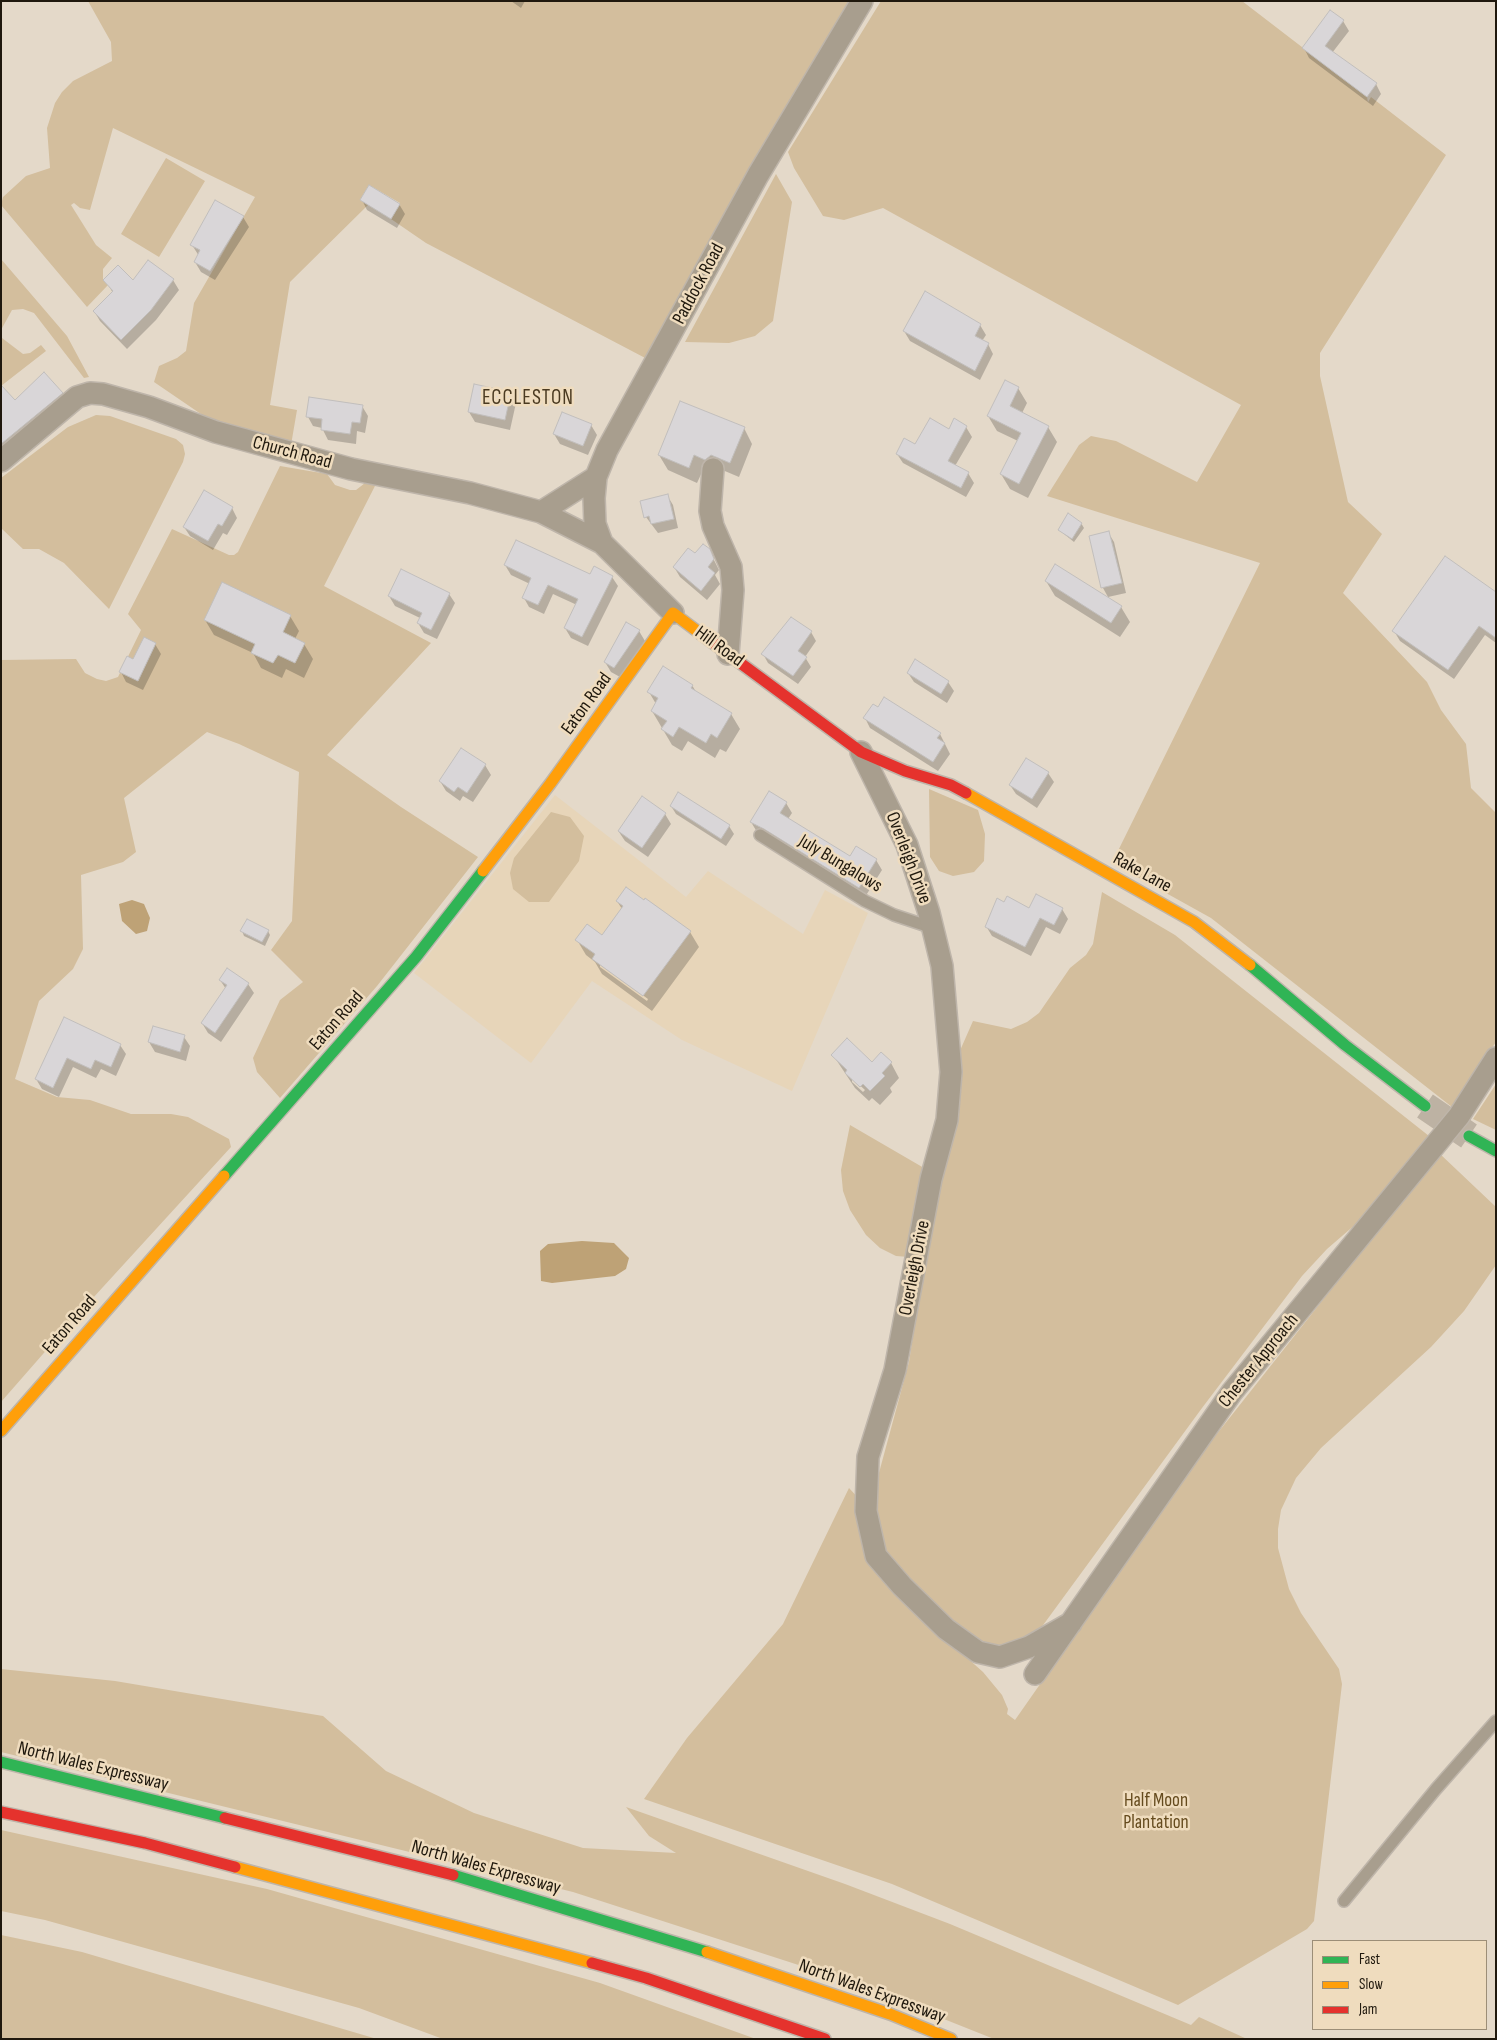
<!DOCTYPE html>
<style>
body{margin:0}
#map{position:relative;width:1497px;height:2040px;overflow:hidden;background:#e4d9c9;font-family:"Sofia Sans Condensed",sans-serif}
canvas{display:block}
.frame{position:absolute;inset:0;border:2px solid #1f180d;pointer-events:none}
.legend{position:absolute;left:1312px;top:1940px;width:175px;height:90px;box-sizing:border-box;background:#efdcbe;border:1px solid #9c8e77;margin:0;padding:6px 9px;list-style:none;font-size:15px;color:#1f180d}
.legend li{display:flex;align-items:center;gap:10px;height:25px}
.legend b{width:25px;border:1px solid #9c8e77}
</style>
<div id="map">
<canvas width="1497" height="2040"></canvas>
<div class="frame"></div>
<ul class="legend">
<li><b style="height:6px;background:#30b455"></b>Fast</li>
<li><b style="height:6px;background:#ff9f0a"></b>Slow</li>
<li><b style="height:6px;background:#e5322d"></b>Jam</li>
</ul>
</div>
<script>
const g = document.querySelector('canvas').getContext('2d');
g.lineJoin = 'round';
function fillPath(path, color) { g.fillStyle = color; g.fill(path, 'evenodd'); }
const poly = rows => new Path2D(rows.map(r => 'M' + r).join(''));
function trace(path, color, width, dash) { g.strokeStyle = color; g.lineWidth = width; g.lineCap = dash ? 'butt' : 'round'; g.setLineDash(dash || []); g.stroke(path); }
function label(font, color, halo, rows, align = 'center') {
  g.font = font + ' "Sofia Sans Condensed",sans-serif'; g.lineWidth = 5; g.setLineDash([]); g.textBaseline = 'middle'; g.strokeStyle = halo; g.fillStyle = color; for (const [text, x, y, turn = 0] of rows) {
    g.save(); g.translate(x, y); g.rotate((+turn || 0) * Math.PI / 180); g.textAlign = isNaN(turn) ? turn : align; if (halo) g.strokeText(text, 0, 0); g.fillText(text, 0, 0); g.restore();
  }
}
fillPath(poly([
 [555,795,686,897,708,871,803,934,825,890,868,913,792,1091,682,1040,592,981,531,1063,414,973]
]), '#e7d5b9');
fillPath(poly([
 [88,1,850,1,779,120,712,239,649,360,426,243,391,219,400,203,369,185,360,200,368,205,290,282,270,405,297,410,291,445,217,425,154,382,159,366,177,358,186,351,194,303,255,197,113,128,90,210,80,208,74,203,71,205,96,245,112,258,103,269,103,280,108,285,87,307,1,205,3,197,26,176,50,168,47,128,55,103,62,92,73,81,112,61,111,42],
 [881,1,1242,1,1367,97,1368,102,1371,97,1446,155,1320,353,1320,376,1348,502,1382,534,1343,593,1427,682,1441,710,1466,744,1471,788,1496,813,1496,1042,1452,1107,1211,918,1112,863,1260,563,1047,496,1079,445,1091,436,1116,441,1197,482,1241,405,883,208,844,220,823,216,794,168,788,152],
 [166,158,205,181,159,257,121,234],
 [776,174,792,202,773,321,755,336,729,343,685,342],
 [1,259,67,336,89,377,84,378,34,313,23,309,12,310,1,330],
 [1,331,2,338,23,354,30,353,41,345,46,351,1,386],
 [96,415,110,416,176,439,183,445,185,454,183,462,109,609,64,563,39,549,23,549,1,528,1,478,68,427],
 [280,466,327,474,335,485,350,490,356,490,365,483,376,484,324,586,431,643,327,755,401,807,478,857,377,986,280,1098,257,1072,253,1058,280,1000,303,982,271,950,292,921,299,772,239,744,207,732,124,798,136,852,123,862,81,875,83,949,73,969,39,1001,15,1079,57,1097,90,1100,131,1114,171,1114,188,1117,229,1139,231,1147,71,1322,1,1402,1,660,76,659,85,673,97,679,106,681,118,677,141,630,128,614,172,529,229,555,234,555,238,552],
 [929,789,978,810,985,834,984,861,974,872,953,876,939,871,930,857],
 [551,812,570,817,584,836,579,861,549,902,529,902,513,889,510,873,514,858],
 [1102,892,1175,935,1429,1136,1371,1211,1327,1249,1302,1276,1202,1408,1019,1658,963,1637,888,1556,879,1533,873,1495,909,1362,955,1062,973,1021,1011,1029,1027,1022,1039,1013,1070,968,1086,955,1093,944],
 [1496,1084,1496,1130,1473,1119],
 [850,1125,924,1168,909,1257,896,1256,880,1248,866,1235,850,1210,843,1191,841,1170],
 [1439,1153,1496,1207,1496,1265,1464,1311,1431,1347,1321,1448,1296,1478,1281,1510,1278,1529,1278,1548,1289,1589,1301,1613,1339,1669,1342,1684,1314,1921,1307,1929,1178,2005,892,1884,644,1799,687,1738,783,1624,849,1488,861,1501,912,1609,983,1672,1002,1695,1008,1709,1007,1714,1015,1720,1201,1454],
 [1,1669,115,1681,323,1716,386,1771,474,1813,583,1848,676,1853,649,1836,626,1807,845,1884,950,1924,1191,2025,1199,2017,1247,2039,994,2039,851,1982,573,1892,1,1752],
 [1,1830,267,1889,600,1983,756,2039,443,2039,359,2008,45,1920,1,1911],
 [1,1935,82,1952,377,2039,1,2039]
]), '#d3be9d');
fillPath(poly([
 [132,900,144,904,150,918,147,931,136,934,122,921,119,904],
 [582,1241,614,1243,629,1258,626,1269,615,1276,552,1283,541,1281,540,1251,548,1244]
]), '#bea276');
fillPath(poly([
 [511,1,525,1,521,8],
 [1343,21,1349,31,1332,53,1376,84,1381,94,1373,106,1309,58,1304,48],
 [362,200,399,204,405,214,397,228,367,210],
 [243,217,249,227,215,280,201,272,195,262,199,256,192,245],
 [149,261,173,280,179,290,156,320,127,349,100,321,94,311,113,293,105,280,133,282],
 [980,325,986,335,982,341,988,344,993,354,980,380,910,341,904,331],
 [1018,388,1027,403,1022,413,1048,427,1057,442,1028,498,1010,489,1001,474,1018,441,997,431,988,416],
 [62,393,72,411,1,471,1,417,15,402],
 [511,393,516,403,510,430,475,422,469,412],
 [362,406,368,416,365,433,357,431,356,444,328,440,322,428,313,426,308,417],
 [591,425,597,435,588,455,560,444,554,434],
 [966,427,972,437,955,466,968,473,974,483,966,497,903,463,897,454,949,430],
 [744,428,752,444,739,477,720,469,703,470,697,483,668,470,659,455],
 [667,495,673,505,678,528,658,533,646,517],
 [232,508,237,518,227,535,223,533,213,550,190,536,184,527],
 [1081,523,1084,528,1074,542,1059,530],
 [1108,532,1114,542,1126,593,1108,597,1103,588],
 [709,550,719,570,715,575,720,584,707,600,680,577,674,567,695,555],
 [505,565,612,577,618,586,588,646,571,638,565,628,577,605,553,594,544,614,529,607,524,598,530,584,511,575],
 [1046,581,1121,607,1130,622,1120,637,1055,596],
 [449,594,455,603,437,639,424,633,418,623,420,618,395,606,389,596],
 [1496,594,1496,643,1485,635,1454,679,1400,641,1394,631],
 [290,616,299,631,295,639,304,644,313,659,304,678,286,669,282,678,261,668,253,653,214,635,205,620],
 [627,624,639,631,645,641,620,677,611,672,605,662],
 [811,632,816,641,805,657,811,667,798,684,768,663,763,654],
 [155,644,161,654,143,690,126,682,121,672],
 [908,673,948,682,954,691,947,703,914,682],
 [692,685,696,692,731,714,740,729,726,752,720,749,715,758,688,741,682,751,672,745,652,711,656,704,649,692],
 [865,718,940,734,950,754,938,771,870,728],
 [485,765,491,775,473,802,463,796,460,801,446,791,440,781],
 [1048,773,1054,782,1037,808,1016,794,1010,785],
 [786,803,792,813,788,819,850,858,876,860,882,870,865,897,757,832,751,822],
 [671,806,729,826,734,834,726,846,676,814],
 [665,814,671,824,648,857,625,841,619,832],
 [617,901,690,932,699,947,652,1011,602,974,595,962,586,955,577,940,602,936,622,909],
 [600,964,648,999,647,1001,600,967],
 [1005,903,1030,910,1062,909,1068,919,1060,934,1046,927,1031,956,992,936,986,926],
 [242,931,268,931,270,935,265,946,244,936],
 [220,980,248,984,254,993,221,1042,208,1033,202,1023,226,989],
 [65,1019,120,1045,126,1054,116,1076,101,1069,96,1078,73,1067,59,1097,42,1089,36,1079],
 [184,1037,190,1046,186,1061,155,1052,149,1042],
 [833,1055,872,1064,891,1063,899,1078,890,1088,892,1092,880,1105,872,1098,869,1101,855,1088],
 [852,1078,865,1090,863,1092,852,1082]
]), '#0003');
const building = poly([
 [1330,10,1344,20,1325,46,1377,83,1367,97,1302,48,1330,10],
 [369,185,400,204,391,219,360,200,369,185],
 [215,200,244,216,210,271,194,262,200,250,190,245,215,200],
 [148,260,174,279,151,310,121,340,93,311,113,291,103,280,118,265,133,280,148,260],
 [925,291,981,324,975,336,989,343,975,371,903,331,925,291],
 [44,372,63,393,1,444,1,385,15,400,44,372],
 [1005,380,1019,387,1010,406,1049,426,1019,484,1000,474,1021,433,987,416,1005,380],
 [474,384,511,392,505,420,468,412,474,384],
 [309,397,363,405,360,423,352,422,350,434,321,430,322,419,306,417,309,397],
 [680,401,745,427,730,463,711,455,705,460,694,455,689,468,658,455,680,401],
 [562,412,592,424,583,446,553,434,562,412],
 [930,418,949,429,954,418,967,426,948,461,969,472,961,488,896,454,904,438,915,444,930,418],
 [204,490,233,507,222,526,218,524,208,541,183,527,204,490],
 [668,494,674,519,651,524,649,516,644,518,640,501,668,494],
 [1068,513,1082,523,1072,539,1058,530,1068,513],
 [1109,531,1122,583,1101,588,1089,536,1109,531],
 [516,540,590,574,594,566,613,576,582,637,564,628,578,599,548,585,538,605,522,598,531,578,504,565,516,540],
 [703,544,710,549,714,559,708,567,715,573,701,591,673,567,688,548,695,553,703,544],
 [1445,556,1496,592,1496,638,1479,626,1448,670,1392,631,1445,556],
 [1055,564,1122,606,1111,623,1045,581,1055,564],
 [401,569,450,593,431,630,417,623,422,613,388,596,401,569],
 [222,582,291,615,283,632,305,643,295,663,278,655,273,663,251,653,255,644,204,620,222,582],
 [791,617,812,631,798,651,807,657,793,676,761,654,791,617],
 [626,622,640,630,614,668,604,662,626,622],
 [144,637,156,643,138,681,119,672,127,656,133,659,144,637],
 [915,659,949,681,941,694,907,673,915,659],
 [663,666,693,685,691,688,732,713,717,738,711,734,706,743,679,727,673,737,661,729,667,721,651,711,658,698,647,692,663,666],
 [884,697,941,733,937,738,945,743,933,762,863,718,873,704,878,707,884,697],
 [461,748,486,764,467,793,458,787,454,792,439,781,461,748],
 [1026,758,1049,772,1032,799,1009,785,1026,758],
 [769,791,787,802,780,813,850,856,856,846,877,859,859,888,764,829,750,822,769,791],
 [678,792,730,825,721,839,670,806,678,792],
 [642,796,666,813,642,848,618,831,642,796],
 [626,887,644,900,645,898,691,931,643,996,592,959,595,954,575,940,587,924,602,935,623,906,616,901,626,887],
 [1036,894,1063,908,1054,925,1040,918,1025,947,985,927,997,898,1004,902,1007,896,1029,908,1036,894],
 [247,919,269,930,262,942,240,931,247,919],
 [227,968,249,983,215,1033,201,1023,227,985,219,980,227,968],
 [64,1017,121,1044,111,1067,95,1060,91,1069,67,1058,53,1088,35,1079,64,1017],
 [153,1026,185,1035,180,1052,148,1042,153,1026],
 [847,1038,872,1062,881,1052,892,1062,882,1073,885,1076,870,1091,863,1084,860,1087,845,1073,847,1070,831,1055,847,1038]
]);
fillPath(building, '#d9d6d8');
trace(building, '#c1bebc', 1);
trace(poly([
 [1425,1106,1469,1136]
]), '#bdb2a3', 28, [28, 14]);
const lane = poly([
 [760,835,865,901,894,915,933,928],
 [1344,1901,1436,1789,1496,1721]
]);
const street = poly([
 [1,461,77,397,90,393,103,394,149,407,216,432,351,469,470,493,541,512,602,543],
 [713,469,710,511,713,526,731,567,733,590,728,654],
 [541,512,596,477],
 [673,613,602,543,595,524,594,498,596,477,607,450,758,175,862,1],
 [861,752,907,845,929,913,942,966,951,1072,947,1120,931,1179,895,1370,868,1457,866,1511,876,1556,902,1586,946,1629,978,1652,1000,1657,1029,1647,1071,1623],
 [1035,1674,1232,1392,1459,1116,1496,1058]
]);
const fast = poly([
 [1250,965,1345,1045,1425,1106],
 [1469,1136,1496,1151],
 [224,1176,416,957,483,871],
 [1,1762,225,1818],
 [453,1875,707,1952]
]);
const slow = poly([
 [966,793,1194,922,1250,965],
 [483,871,550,784,673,613,701,634],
 [1,1431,224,1176],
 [235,1867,592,1963],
 [707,1952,890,2014,951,2039]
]);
const jam = poly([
 [701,634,861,752,905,771,951,785,966,793],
 [1,1812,145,1843,235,1867],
 [225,1818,453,1875],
 [592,1963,646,1978,825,2039]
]);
trace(lane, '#beb5aa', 14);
trace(street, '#beb5aa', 24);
trace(fast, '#beb5aa', 14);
trace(slow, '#beb5aa', 14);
trace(jam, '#beb5aa', 14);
trace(lane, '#a89e8e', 11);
trace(street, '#a89e8e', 21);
trace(fast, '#30b455', 11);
trace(slow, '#ff9f0a', 11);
trace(jam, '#e5322d', 11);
label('19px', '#1f180d', '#efdcbe', [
 ["Paddock Road",699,284,-62],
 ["Church Road",292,453,15],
 ["Hill Road",719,647,36],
 ["Eaton Road",587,704,-54],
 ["Overleigh Drive",908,858,69],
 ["July Bungalows",840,864,31],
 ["Rake Lane",1142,873,29],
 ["Eaton Road",337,1021,-49],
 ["Overleigh Drive",915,1268,-79],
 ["Eaton Road",70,1325,-49],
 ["Chester Approach",1259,1361,-51],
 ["North Wales Expressway",93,1767,14],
 ["North Wales Expressway",486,1868,16],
 ["North Wales Expressway",872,1992,20]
]);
label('19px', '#654b1e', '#efdcbe', [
 ["Half Moon",1156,1801],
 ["Plantation",1156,1823]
]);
g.letterSpacing = '1px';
label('21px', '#4a3a21', '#efdcbe', [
 ["ECCLESTON",528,399]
]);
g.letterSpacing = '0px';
</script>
